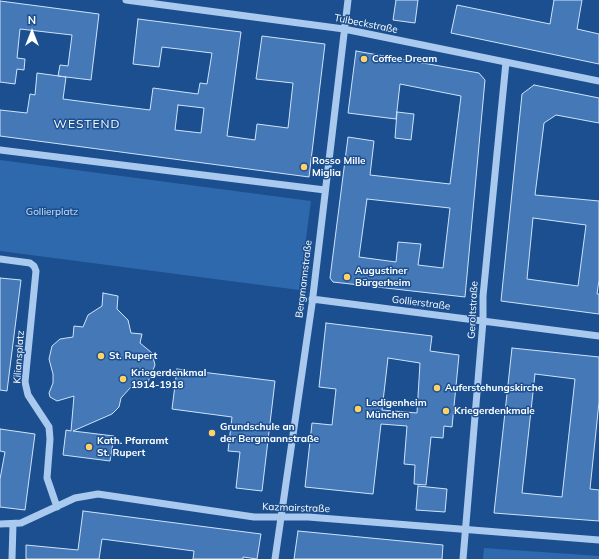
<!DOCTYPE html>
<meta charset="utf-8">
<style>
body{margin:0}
#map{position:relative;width:599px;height:559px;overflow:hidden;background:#1b4f8f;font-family:Mulish,sans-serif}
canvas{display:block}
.north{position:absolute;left:12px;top:12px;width:40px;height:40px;-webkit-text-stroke:3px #1b4f8f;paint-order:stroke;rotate:0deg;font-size:11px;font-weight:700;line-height:16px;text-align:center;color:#fff}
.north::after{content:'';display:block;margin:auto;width:14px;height:18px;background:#fff;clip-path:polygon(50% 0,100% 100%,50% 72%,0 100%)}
</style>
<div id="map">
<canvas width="599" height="559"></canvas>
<div class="north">N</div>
</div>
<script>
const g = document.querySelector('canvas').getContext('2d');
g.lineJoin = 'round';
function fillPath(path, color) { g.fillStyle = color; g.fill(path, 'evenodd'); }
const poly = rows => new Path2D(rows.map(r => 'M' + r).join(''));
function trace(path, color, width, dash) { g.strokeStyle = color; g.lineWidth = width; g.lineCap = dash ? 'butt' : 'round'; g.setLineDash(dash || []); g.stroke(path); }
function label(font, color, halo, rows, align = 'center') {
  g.font = font + ' Mulish,sans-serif'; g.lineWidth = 3; g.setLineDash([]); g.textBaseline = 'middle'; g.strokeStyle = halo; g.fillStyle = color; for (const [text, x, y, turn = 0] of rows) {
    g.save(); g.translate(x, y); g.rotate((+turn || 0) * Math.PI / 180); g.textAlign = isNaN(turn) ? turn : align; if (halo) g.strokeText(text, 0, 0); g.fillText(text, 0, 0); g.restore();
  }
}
fillPath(poly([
 [0,160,311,201,299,290,0,251],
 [484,548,599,556,599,559,483,559]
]), '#2e69ad');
const building = poly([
 [396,0,418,0,415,23,393,20,396,0],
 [554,0,582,0,577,29,599,34,599,64,451,33,457,5,550,24,554,0],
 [0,1,99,14,91,80,58,76,60,65,68,66,72,35,20,29,17,58,25,59,24,70,17,69,15,84,0,82,0,1],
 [138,19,241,32,227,136,255,140,257,124,288,128,293,83,256,79,262,36,325,44,309,177,0,136,0,110,27,113,30,94,35,95,37,73,66,77,63,99,109,105,150,110,153,88,198,94,200,83,207,84,212,53,162,47,159,67,133,64,138,19],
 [178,105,204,108,201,133,175,130,178,105],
 [356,51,479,73,485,80,465,297,333,282,330,278,348,137,374,141,370,175,450,184,461,96,400,84,396,119,348,113,356,51],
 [367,199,450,208,443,268,418,265,421,244,398,242,396,262,359,257,367,199],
 [534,85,599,98,599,123,556,115,544,123,535,195,599,201,599,280,597,294,599,294,599,314,501,301,522,94,534,85],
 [533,218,586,225,578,286,527,279,533,218],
 [397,112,414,114,411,140,395,138,397,112],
 [0,278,21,280,7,391,0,390,0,278],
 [103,293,118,296,117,309,128,320,131,333,142,334,140,343,152,353,155,365,148,382,138,387,131,387,121,398,119,407,112,414,73,431,114,436,110,461,63,455,66,430,71,431,74,396,57,401,50,397,49,393,53,383,53,374,49,359,52,346,60,339,73,337,74,326,83,327,88,315,102,306,103,293],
 [326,323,432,336,430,351,459,355,452,427,444,426,443,438,431,437,426,485,414,484,415,465,404,464,407,426,381,424,373,494,305,487,312,423,332,425,336,389,319,387,326,323],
 [388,358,420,363,417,413,382,410,388,358],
 [512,348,599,357,599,402,590,489,599,490,599,521,494,513,512,348],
 [535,374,575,379,562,497,522,493,535,374],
 [177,369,275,381,262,491,236,488,240,452,228,451,232,417,172,409,177,369],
 [0,429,35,434,25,510,0,507,0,479,5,452,0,451,0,429],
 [418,486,447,489,445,512,416,510,418,486],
 [83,511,261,534,257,559,243,557,243,559,193,559,194,551,102,539,99,559,26,559,26,545,78,550,83,511],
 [298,531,443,545,442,559,294,559,298,531]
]);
fillPath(building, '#4478b7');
trace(building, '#cfe3fa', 1);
trace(poly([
 [126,0,344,29,599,81],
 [0,150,325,190],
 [0,259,30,263,34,266,36,271,25,382,28,395,49,427,50,439,47,478,57,507],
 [312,299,599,336],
 [0,524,21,523,75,498,98,494,254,517,308,517,599,540],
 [12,559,13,524],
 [275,559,312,304,348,0],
 [463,559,483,321,483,296,506,62]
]), '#a9c9ee', 7);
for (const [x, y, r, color] of [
 [364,59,4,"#ffd166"],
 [304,167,4,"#ffd166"],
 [347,277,4,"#ffd166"],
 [101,356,4,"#ffd166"],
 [123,379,4,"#ffd166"],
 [437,388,4,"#ffd166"],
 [358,409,4,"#ffd166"],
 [446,411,4,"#ffd166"],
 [212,433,4,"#ffd166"],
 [89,447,4,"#ffd166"]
]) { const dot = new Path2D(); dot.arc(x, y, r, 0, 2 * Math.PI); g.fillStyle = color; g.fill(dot); trace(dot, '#1b4f8f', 1.5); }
label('10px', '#fff', '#1b4f8f', [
 ["Tulbeckstraße",366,24,11],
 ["Bergmannstraße",304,279,-83],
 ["Gollierstraße",421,303,7],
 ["Geroltstraße",473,310,-87],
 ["Kiliansplatz",19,357,-86],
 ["Kazmairstraße",296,508,2]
]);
label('bold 10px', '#fff', '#1b4f8f', [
 ["Coffee Dream",372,59],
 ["Rosso Mille",312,161],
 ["Miglia",312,173],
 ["Augustiner",355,271],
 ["Bürgerheim",355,283],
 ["St. Rupert",109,356],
 ["Kriegerdenkmal",131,373],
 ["1914-1918",131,385],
 ["Auferstehungskirche",445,388],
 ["Ledigenheim",366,403],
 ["München",366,415],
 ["Kriegerdenkmale",454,411],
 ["Grundschule an",220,427],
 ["der Bergmannstraße",220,439],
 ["Kath. Pfarramt",97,441],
 ["St. Rupert",97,453]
], 'left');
label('10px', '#cfe3fa', '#1b4f8f', [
 ["Gollierplatz",52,212]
]);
g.letterSpacing = '1px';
label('12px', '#fff', '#1b4f8f', [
 ["WESTEND",87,124]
]);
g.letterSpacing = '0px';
</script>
